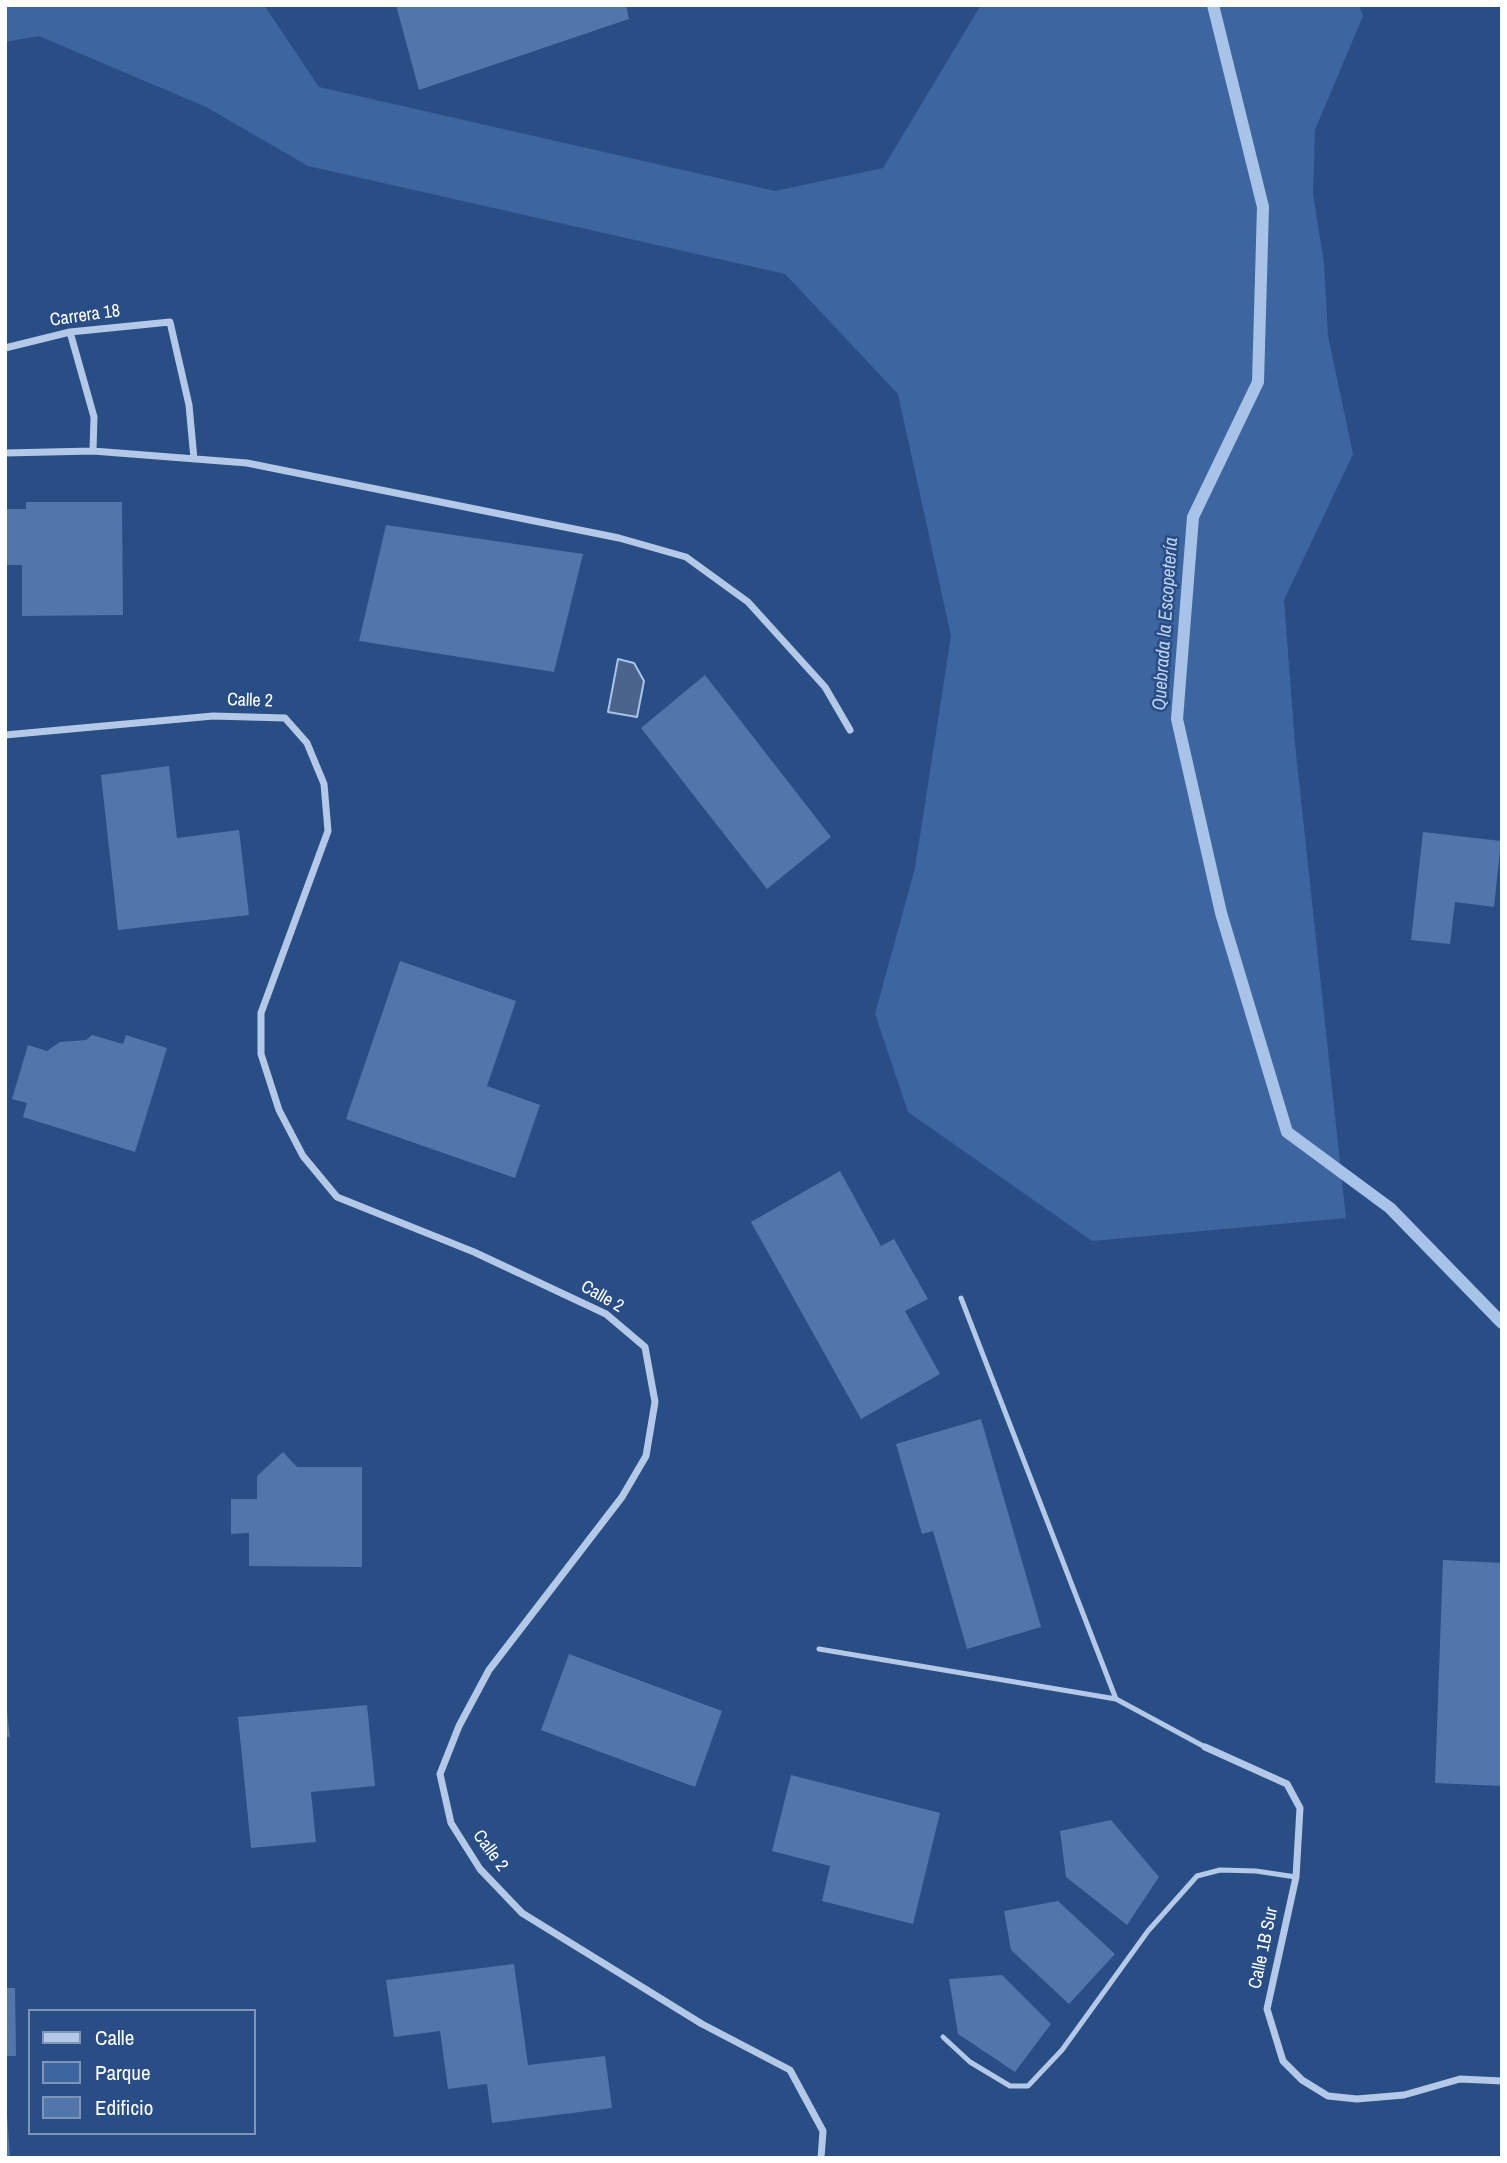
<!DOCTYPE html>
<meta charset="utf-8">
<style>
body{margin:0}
#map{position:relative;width:1507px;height:2163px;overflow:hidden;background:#294d85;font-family:"Archivo Narrow",sans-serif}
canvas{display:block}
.frame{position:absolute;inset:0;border:7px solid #fff;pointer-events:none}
.legend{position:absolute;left:28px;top:2009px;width:228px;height:126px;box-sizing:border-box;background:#294d85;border:2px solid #7f94b6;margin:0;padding:9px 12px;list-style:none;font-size:21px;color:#fff}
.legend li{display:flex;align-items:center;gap:14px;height:35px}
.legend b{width:35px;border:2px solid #7f94b6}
</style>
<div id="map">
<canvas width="1507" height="2163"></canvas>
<div class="frame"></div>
<ul class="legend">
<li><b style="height:9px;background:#b3c9e7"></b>Calle</li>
<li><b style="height:19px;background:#3d66a1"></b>Parque</li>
<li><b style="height:19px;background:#5176ac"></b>Edificio</li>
</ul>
</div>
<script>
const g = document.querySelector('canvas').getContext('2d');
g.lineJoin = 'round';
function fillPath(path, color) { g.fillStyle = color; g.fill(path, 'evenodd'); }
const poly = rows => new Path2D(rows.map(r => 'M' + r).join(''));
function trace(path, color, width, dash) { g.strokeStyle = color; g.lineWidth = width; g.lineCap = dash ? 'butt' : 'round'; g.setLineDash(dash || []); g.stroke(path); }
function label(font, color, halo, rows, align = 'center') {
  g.font = font + ' "Archivo Narrow",sans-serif'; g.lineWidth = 5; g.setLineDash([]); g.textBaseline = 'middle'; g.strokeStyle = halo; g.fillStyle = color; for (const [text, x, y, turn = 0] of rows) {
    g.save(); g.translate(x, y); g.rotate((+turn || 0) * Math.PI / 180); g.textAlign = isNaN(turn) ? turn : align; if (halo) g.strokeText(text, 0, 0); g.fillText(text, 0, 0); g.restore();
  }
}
fillPath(poly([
 [5,5,264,5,319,87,775,191,883,168,981,5,1359,5,1363,16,1315,130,1313,194,1324,263,1328,336,1353,454,1284,600,1295,744,1346,1218,1092,1241,908,1112,875,1014,915,868,951,636,898,394,785,274,308,166,206,107,39,36,5,42]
]), '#3d66a1');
const water = poly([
 [618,659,634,663,644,681,637,717,608,712,618,659]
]);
fillPath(water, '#4a648c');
trace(water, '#a8c3e8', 2);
trace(poly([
 [1213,5,1263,207,1258,382,1193,517,1177,719,1221,913,1287,1132,1390,1208,1502,1323]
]), '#a8c3e8', 12);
fillPath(poly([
 [396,5,626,5,629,19,419,90],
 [26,502,122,502,123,615,22,616,22,565,5,565,5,509,26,509],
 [386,525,583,554,554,672,359,641],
 [705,675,831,837,767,889,641,728],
 [169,766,177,838,239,830,249,915,118,930,101,775],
 [1423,832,1501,841,1494,907,1455,902,1450,944,1411,940],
 [400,961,516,1001,487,1086,540,1105,515,1178,346,1119],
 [92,1035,123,1044,126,1035,167,1048,135,1152,23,1117,27,1103,12,1099,28,1045,47,1051,60,1042,86,1040],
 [840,1171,881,1246,894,1239,928,1299,905,1311,940,1374,861,1419,751,1222],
 [981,1419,1041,1627,967,1649,933,1531,922,1534,896,1444],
 [283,1452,297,1467,362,1467,362,1567,249,1566,249,1533,231,1534,231,1499,257,1499,257,1476],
 [1443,1560,1502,1563,1502,1786,1435,1783],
 [569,1654,722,1711,695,1787,541,1730],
 [5,1695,10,1737,5,1737],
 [367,1705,375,1786,311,1792,316,1842,251,1848,238,1717],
 [791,1775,940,1813,913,1924,822,1901,830,1866,772,1851],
 [1111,1820,1159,1877,1127,1925,1066,1877,1060,1831],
 [1058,1901,1115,1954,1069,2004,1011,1950,1004,1911],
 [514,1964,528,2065,605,2056,612,2108,492,2123,487,2084,448,2089,440,2031,394,2037,386,1980],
 [1002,1975,1051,2024,1015,2072,958,2034,949,1979],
 [5,1988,15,1988,16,2056,5,2056],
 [5,2114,7,2114,10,2158,5,2158]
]), '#5176ac');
trace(poly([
 [961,1298,1116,1699,1205,1747],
 [819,1649,1116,1699],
 [943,2037,970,2062,1010,2086,1028,2086,1062,2050,1148,1931,1197,1876,1220,1870,1256,1871,1296,1877]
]), '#b3c9e7', 5);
trace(poly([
 [70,332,94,417,93,451],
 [5,348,70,332,170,322,189,405,194,459],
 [5,453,93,451,247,463,619,538,686,557,748,602,825,687,850,730],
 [5,735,213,716,285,718,307,743,324,784,328,831,261,1013,261,1054,279,1110,303,1156,337,1197,474,1252,606,1314,645,1347,655,1402,646,1456,622,1497,489,1670,459,1726,440,1774,451,1823,480,1869,522,1913,702,2024,790,2070,823,2131,821,2158],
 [1205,1747,1287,1784,1300,1808,1296,1877,1267,2009,1283,2061,1302,2080,1328,2096,1357,2099,1404,2095,1460,2079,1502,2081]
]), '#b3c9e7', 7);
label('18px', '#fff', '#294d85', [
 ["Carrera 18",85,316,-8],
 ["Calle 2",250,701,2],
 ["Calle 2",602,1297,30],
 ["Calle 2",490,1851,54],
 ["Calle 1B Sur",1264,1948,-78]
]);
label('italic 19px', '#bfd3ef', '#294d85', [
 ["Quebrada la Escopetería",1166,624,-86]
]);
</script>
